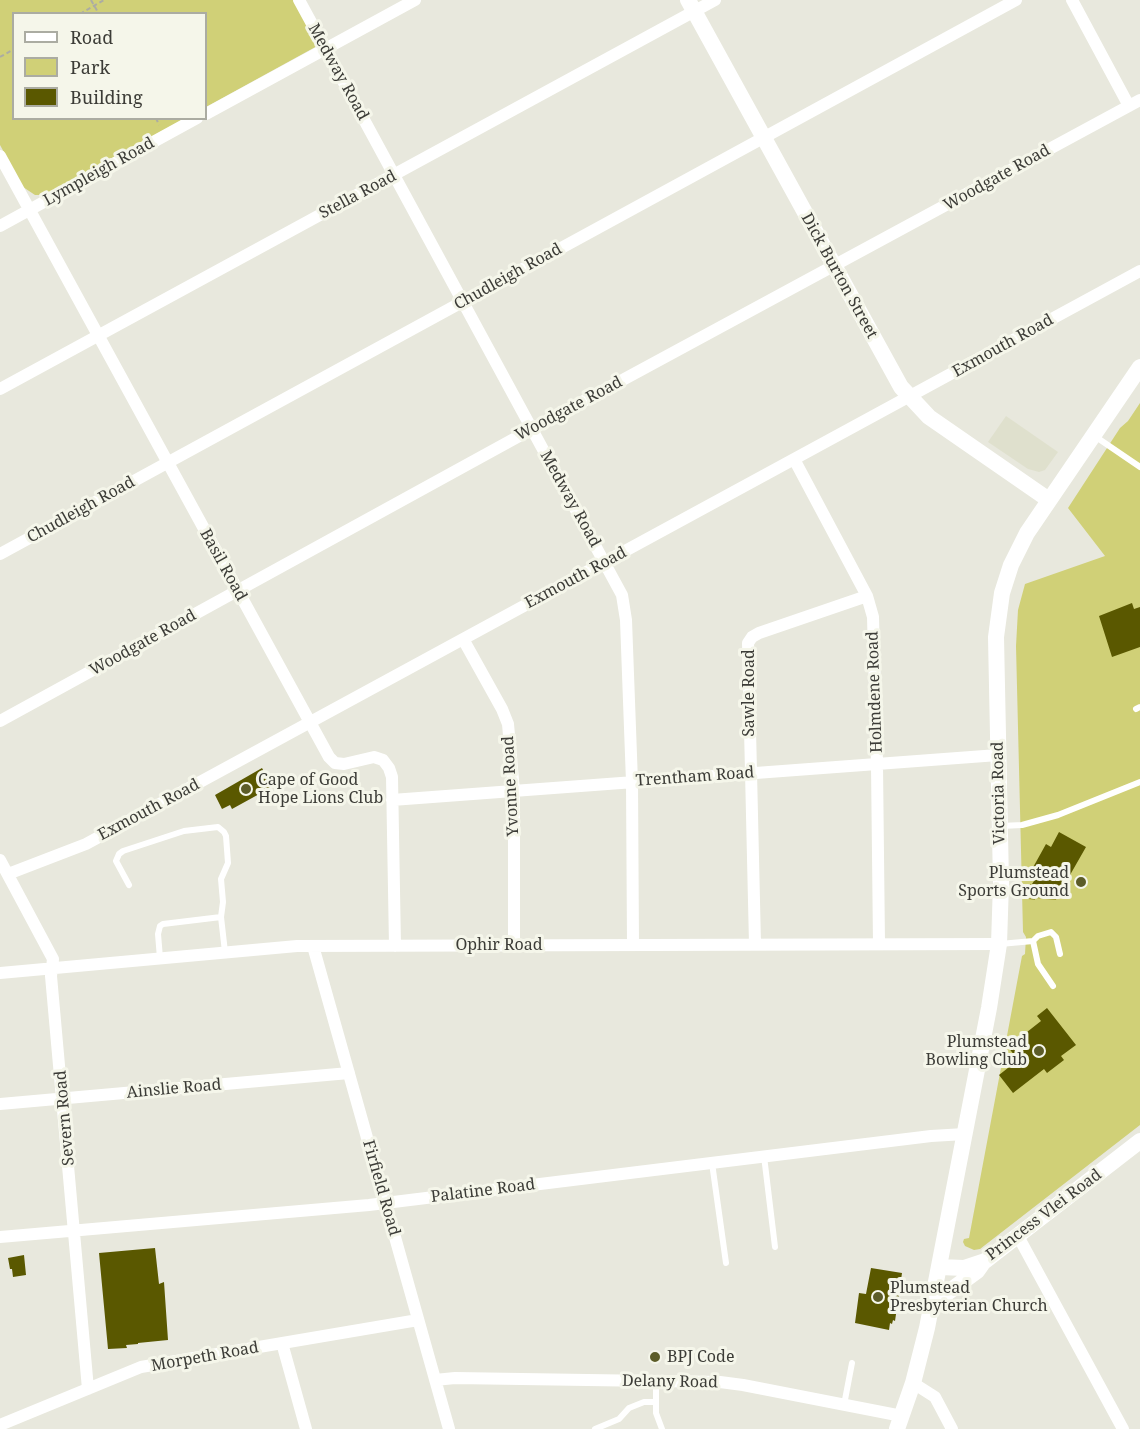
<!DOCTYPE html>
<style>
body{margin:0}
#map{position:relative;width:1140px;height:1429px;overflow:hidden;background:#e8e8dd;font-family:"Noto Serif",serif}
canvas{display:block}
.legend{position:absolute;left:12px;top:12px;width:195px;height:108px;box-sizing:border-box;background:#f5f6ea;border:2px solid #abaca2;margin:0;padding:8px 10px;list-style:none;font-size:18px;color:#3c3c37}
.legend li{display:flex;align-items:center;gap:12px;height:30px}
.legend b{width:30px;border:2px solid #abaca2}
</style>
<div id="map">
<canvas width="1140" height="1429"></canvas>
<ul class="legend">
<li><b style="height:8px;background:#fff"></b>Road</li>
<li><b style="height:16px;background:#d0d077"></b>Park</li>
<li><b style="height:16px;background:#5a5800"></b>Building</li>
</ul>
</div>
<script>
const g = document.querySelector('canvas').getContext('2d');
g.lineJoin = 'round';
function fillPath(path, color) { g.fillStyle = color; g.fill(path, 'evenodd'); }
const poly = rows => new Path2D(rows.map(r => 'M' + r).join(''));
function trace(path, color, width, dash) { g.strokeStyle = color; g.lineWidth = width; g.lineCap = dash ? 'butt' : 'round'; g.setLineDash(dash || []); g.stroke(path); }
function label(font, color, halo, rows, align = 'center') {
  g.font = font + ' "Noto Serif",serif'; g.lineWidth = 6; g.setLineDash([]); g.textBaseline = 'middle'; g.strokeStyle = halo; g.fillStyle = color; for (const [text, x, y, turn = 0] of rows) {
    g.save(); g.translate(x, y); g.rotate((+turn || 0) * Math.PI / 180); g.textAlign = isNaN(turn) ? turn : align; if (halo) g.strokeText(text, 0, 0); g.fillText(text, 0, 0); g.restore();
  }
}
fillPath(poly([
 [1006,416,1058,452,1045,470,1039,472,1028,469,988,442]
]), '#dfe0cd');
fillPath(poly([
 [0,0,295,0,319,45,206,107,206,14,14,14,14,118,184,119,45,195,35,195,23,187,0,145],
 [1140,403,1140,1125,980,1249,974,1250,965,1246,963,1242,964,1239,969,1238,1022,956,1025,954,1026,937,1023,932,1016,646,1018,610,1025,584,1105,556,1068,508,1120,428,1128,421]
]), '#d0d077');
fillPath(poly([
 [1030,884,1058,888,1056,900,1035,898,1035,900,1028,899]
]), '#9b9932');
fillPath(poly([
 [1132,603,1134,609,1140,607,1140,647,1112,657,1099,616],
 [262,768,272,787,232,809,230,805,222,809,215,795],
 [1059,832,1086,847,1062,889,1032,884,1038,875,1031,871,1046,844,1051,847],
 [1047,1008,1076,1045,1061,1056,1064,1060,1047,1073,1044,1069,1013,1093,999,1075,1018,1060,1008,1047,1041,1021,1037,1016],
 [155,1248,159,1284,164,1282,168,1340,138,1343,138,1344,126,1345,127,1348,108,1349,99,1253],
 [24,1255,26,1275,13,1277,12,1269,10,1269,8,1258],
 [871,1268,902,1273,895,1321,893,1320,892,1324,890,1323,889,1330,855,1323,859,1293,866,1294]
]), '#5a5800');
trace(poly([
 [91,0,99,14],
 [80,14,104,0],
 [0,57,14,49],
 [156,118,159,125]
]), '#acaca3', 2, [4.5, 3]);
trace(poly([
 [1096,437,1140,467],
 [1136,709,1140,707],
 [1001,826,1022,825,1058,815,1140,782],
 [129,885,116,861,119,854,123,851,184,831,218,827,224,832,226,836,228,863,221,879,223,902,221,917],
 [1033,941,1038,964,1053,986],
 [1000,944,1033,941,1038,936,1051,932,1056,937,1060,954],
 [160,958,158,934,160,926,163,924,221,917,225,952],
 [764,1156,775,1247],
 [712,1163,726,1263],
 [656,1382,656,1413,662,1429],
 [844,1405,852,1363],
 [595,1429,619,1419,629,1408,644,1402,656,1402]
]), '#fff', 6);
trace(poly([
 [299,0,622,595,626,620,632,782,633,945],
 [1072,0,1129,106],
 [206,114,415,0],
 [0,156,329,757,335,763,344,764,374,757,383,760,389,768,392,777,395,946],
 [0,226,197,118],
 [0,389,715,0],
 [794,459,867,596,873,617,877,765,879,944],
 [0,554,1016,0],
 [463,639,502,709,508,724,514,791,514,945],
 [0,721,532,429,1140,100],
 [392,800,998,755],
 [0,860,53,959,51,976,88,1389],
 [8,874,86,844,1140,271],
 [755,944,748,643,752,637,759,633,867,596],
 [313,946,449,1429],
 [0,973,297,946,999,944],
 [0,1104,349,1073],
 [1018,1236,1123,1429],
 [0,1237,369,1205,931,1136,965,1134],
 [282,1343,306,1429],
 [435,1380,455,1378,720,1382,743,1385,902,1416],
 [913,1383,935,1397,952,1429],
 [0,1425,141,1367,418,1320]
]), '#fff', 12);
trace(poly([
 [688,0,901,387,929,417,1049,500],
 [940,1267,964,1268,985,1261,1140,1141],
 [932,1304,977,1271,982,1264],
 [897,1429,913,1383,927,1328,989,1008,999,944,1001,883,996,637,1002,593,1011,565,1027,533,1140,367]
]), '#fff', 16);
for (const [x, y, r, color] of [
 [246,789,6,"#5c5c28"],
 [1081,882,6,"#5c5c28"],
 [1039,1051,6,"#5c5c28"],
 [878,1297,6,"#5c5c28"],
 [655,1357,6,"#5c5c28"]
]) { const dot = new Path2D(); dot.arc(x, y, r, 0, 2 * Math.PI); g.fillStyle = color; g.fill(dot); trace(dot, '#f5f6ea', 2); }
label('16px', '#3c3c37', '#f5f6ea', [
 ["Medway Road",338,72,61],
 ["Lympleigh Road",99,172,-29],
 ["Woodgate Road",997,178,-29],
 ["Stella Road",358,195,-28],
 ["Dick Burton Street",839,276,61],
 ["Chudleigh Road",508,277,-29],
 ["Exmouth Road",1003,346,-29],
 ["Woodgate Road",569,409,-28],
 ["Medway Road",570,499,61],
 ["Chudleigh Road",81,510,-29],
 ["Basil Road",223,565,61],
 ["Exmouth Road",576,578,-28],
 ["Woodgate Road",143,643,-29],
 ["Holmdene Road",875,692,-92],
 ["Sawle Road",749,693,-90],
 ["Trentham Road",695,777,-4],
 ["Yvonne Road",511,786,-93],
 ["Victoria Road",999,793,-91],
 ["Exmouth Road",149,810,-28],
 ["Ophir Road",499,945],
 ["Ainslie Road",174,1089,-5],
 ["Severn Road",65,1118,-95],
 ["Firfield Road",381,1188,74],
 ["Palatine Road",483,1191,-7],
 ["Princess Vlei Road",1044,1215,-37],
 ["Morpeth Road",205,1357,-10],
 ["Delany Road",670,1382,1]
]);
label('16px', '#3c3c37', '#f5f6ea', [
 ["Cape of Good",258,780],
 ["Hope Lions Club",258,798],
 ["Plumstead",1069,873,"right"],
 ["Sports Ground",1069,891,"right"],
 ["Plumstead",1027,1042,"right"],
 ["Bowling Club",1027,1060,"right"],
 ["Plumstead",890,1288],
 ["Presbyterian Church",890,1306],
 ["BPJ Code",667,1357]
], 'left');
</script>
